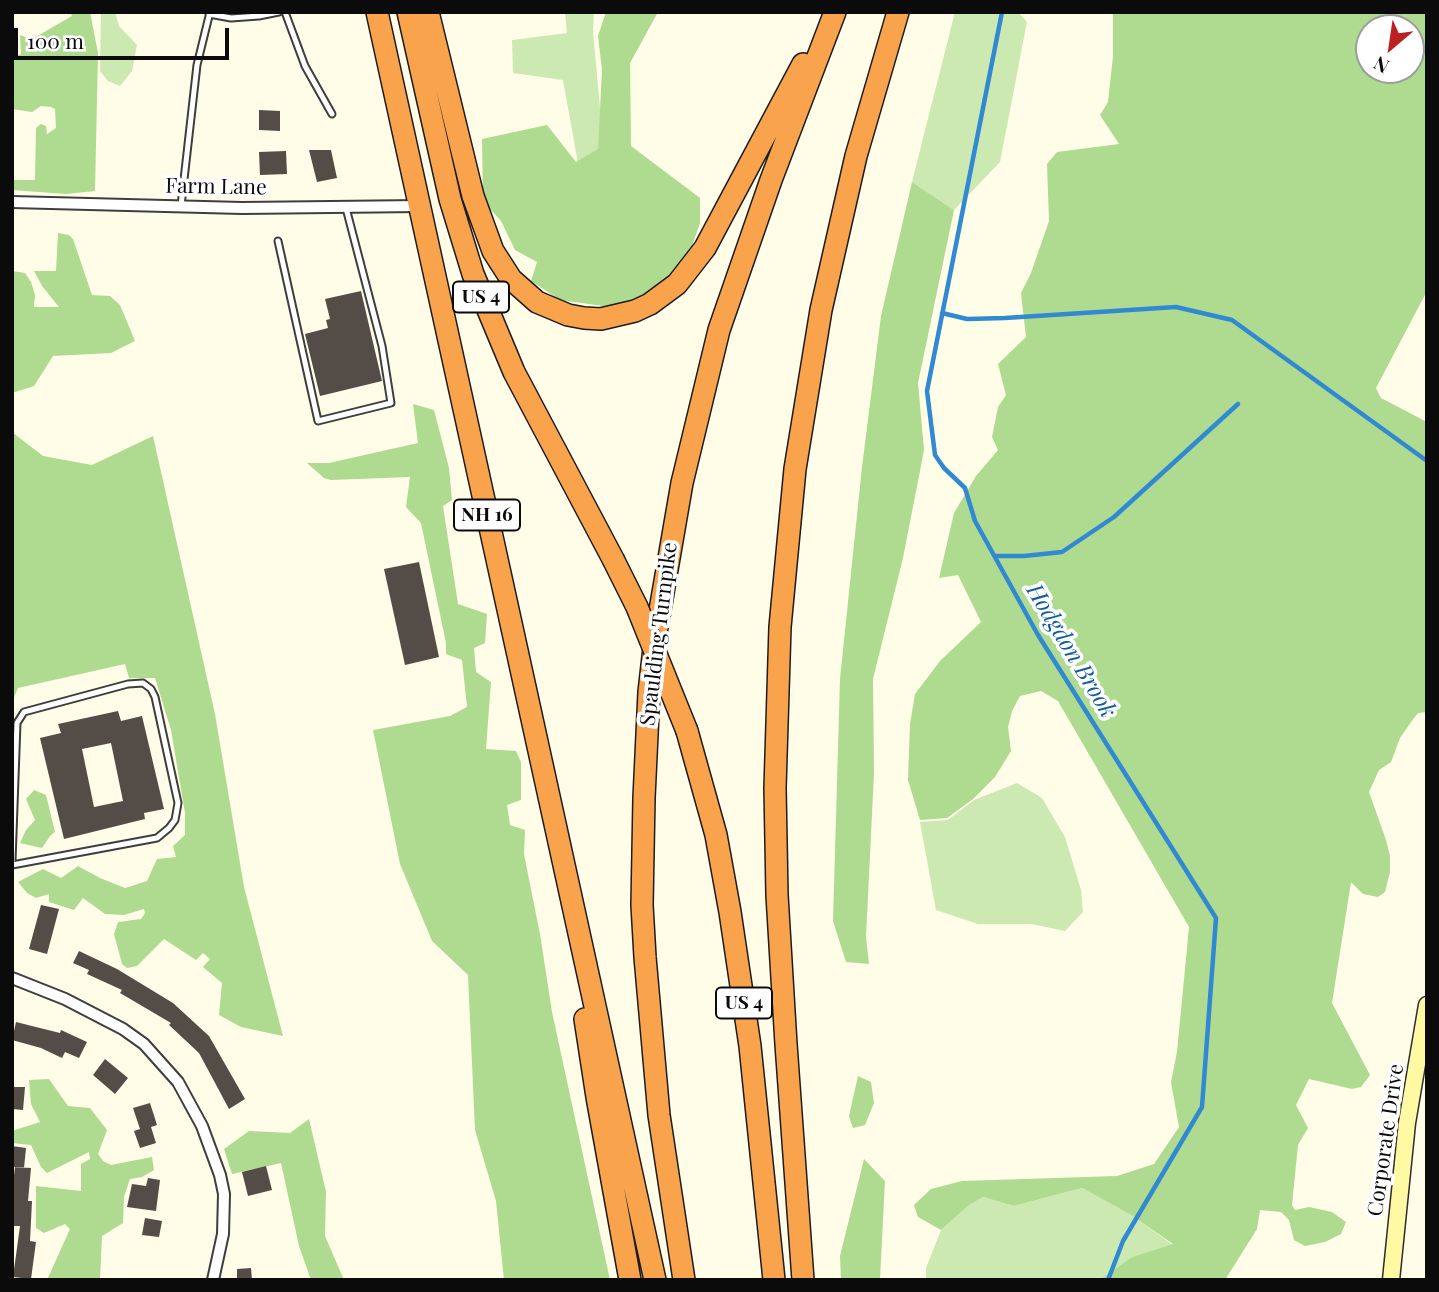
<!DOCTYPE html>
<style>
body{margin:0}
#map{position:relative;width:1439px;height:1292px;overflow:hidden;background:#fffce8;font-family:"Playfair Display",serif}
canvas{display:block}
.frame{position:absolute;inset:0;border:14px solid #0b0b0b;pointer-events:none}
.north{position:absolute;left:1355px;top:14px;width:70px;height:70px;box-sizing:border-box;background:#fff;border:2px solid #9d9d9d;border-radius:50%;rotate:209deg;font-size:19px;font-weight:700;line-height:28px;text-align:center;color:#0b0b0b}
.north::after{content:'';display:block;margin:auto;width:24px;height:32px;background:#bd2020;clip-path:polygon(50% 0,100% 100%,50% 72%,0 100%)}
.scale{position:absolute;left:14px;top:28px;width:215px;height:32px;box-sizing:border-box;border:4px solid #0b0b0b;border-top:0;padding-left:9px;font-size:21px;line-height:24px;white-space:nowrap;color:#0b0b0b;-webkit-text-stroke:5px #fff;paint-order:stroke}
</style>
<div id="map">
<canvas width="1439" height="1292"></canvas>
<div class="frame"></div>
<div class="north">N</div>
<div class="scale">100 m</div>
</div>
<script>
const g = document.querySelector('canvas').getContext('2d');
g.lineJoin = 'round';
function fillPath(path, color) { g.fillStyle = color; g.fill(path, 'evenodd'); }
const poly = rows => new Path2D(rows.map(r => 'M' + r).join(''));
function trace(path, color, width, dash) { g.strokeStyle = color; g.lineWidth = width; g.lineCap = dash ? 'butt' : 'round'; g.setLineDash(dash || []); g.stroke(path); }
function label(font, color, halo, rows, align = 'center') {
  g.font = font + ' "Playfair Display",serif'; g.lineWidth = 7; g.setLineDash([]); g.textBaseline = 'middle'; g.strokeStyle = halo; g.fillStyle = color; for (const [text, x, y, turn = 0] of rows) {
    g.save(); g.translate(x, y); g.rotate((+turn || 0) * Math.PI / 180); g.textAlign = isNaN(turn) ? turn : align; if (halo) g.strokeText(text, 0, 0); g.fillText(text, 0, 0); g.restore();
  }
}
fillPath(poly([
 [101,12,115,12,119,26,137,45,132,71,120,86,108,81,100,71],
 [565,12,594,12,593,32,605,161,597,269,563,80,513,73,512,40,567,33],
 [955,12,1018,12,1027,22,1000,162,954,210,912,182],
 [1017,783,1042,798,1065,837,1081,890,1083,912,1065,931,1031,924,978,924,936,910,920,822,948,820,974,800],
 [1082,1188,1131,1215,1173,1245,1132,1257,1099,1280,926,1280,926,1268,941,1230,968,1206,983,1197,1014,1206]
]), '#cce9b2');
fillPath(poly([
 [70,12,90,12,98,53,95,191,66,194,12,190,12,180,35,180,36,128,41,124,46,126,47,134,56,128,55,109,51,107,41,106,32,112,12,109,12,58,21,54,20,35,32,39,72,16],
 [606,12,658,12,630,63,631,146,700,198,700,223,691,249,676,273,660,288,639,298,610,307,560,300,531,281,537,262,515,250,501,221,483,201,482,139,547,125,576,162,598,149,602,70,598,36],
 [1113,12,1427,12,1427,291,1376,388,1381,398,1427,422,1427,712,1418,713,1411,722,1400,738,1391,762,1379,770,1369,792,1386,840,1390,856,1390,872,1385,892,1378,897,1363,894,1351,882,1332,1003,1370,1075,1361,1087,1352,1089,1309,1079,1296,1105,1308,1128,1298,1145,1292,1205,1295,1210,1309,1207,1332,1212,1346,1222,1341,1234,1325,1242,1305,1246,1294,1240,1289,1220,1281,1212,1260,1210,1257,1229,1225,1280,1099,1280,1132,1257,1173,1244,1131,1215,1082,1188,1014,1206,983,1197,968,1206,941,1230,918,1217,914,1205,931,1189,962,1181,1117,1176,1154,1164,1179,1127,1171,1082,1177,1052,1189,927,1058,701,1041,691,1020,696,1012,711,1008,727,1011,751,995,777,973,799,947,818,920,820,908,780,910,724,915,694,940,661,981,622,958,575,939,578,954,513,976,476,998,450,992,437,998,407,1006,395,998,364,1026,337,1021,293,1031,273,1049,221,1047,164,1057,152,1119,144,1100,115,1108,102,1113,56],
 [1369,28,1411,28,1411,70,1369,70],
 [912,182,954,210,918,383,924,450,903,558,873,679,874,773,866,937,869,964,846,962,833,921,840,679,862,467,881,316],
 [58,233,69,235,73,239,92,295,110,296,120,305,135,341,111,353,53,356,34,386,12,393,12,271,25,273,31,282,35,295,34,307,59,307,42,286,34,271,56,271],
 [413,404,434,410,449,468,452,500,443,506,458,604,487,614,485,643,474,648,476,672,491,682,486,749,516,751,521,762,521,800,507,805,510,825,525,830,524,854,540,934,552,1012,610,1280,504,1280,496,1201,475,1130,468,975,432,941,400,864,373,730,450,716,467,707,462,660,446,654,446,643,421,523,406,507,410,477,331,480,324,478,307,463,329,463,418,443],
 [12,432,43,456,92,465,153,436,215,714,244,887,283,1036,241,1027,219,1015,222,983,203,967,210,959,203,953,196,960,164,939,137,966,127,968,122,964,114,934,118,922,141,919,145,913,144,909,124,915,105,914,83,898,74,910,49,902,49,894,36,898,27,893,18,882,43,869,61,878,78,866,100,878,125,888,147,881,157,859,176,857,173,846,185,835,185,813,171,730,155,678,129,678,125,664,18,688,12,702],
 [34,790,46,795,55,832,50,836,42,848,20,843,26,830,35,820,26,799],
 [858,1076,871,1082,874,1103,865,1125,853,1128,849,1116],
 [49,1079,68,1106,90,1108,107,1130,98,1154,103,1161,111,1165,152,1157,154,1170,142,1177,130,1179,124,1197,123,1223,102,1236,100,1280,47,1280,70,1229,65,1224,44,1233,36,1228,36,1186,81,1191,81,1164,90,1159,89,1152,47,1173,41,1167,31,1145,12,1143,12,1131,40,1122,31,1104,29,1080],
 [309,1119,326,1192,325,1236,344,1280,311,1280,299,1246,281,1163,232,1174,224,1149,249,1131,290,1133],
 [864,1159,885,1181,880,1280,841,1280,840,1256]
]), '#afdb91');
trace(poly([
 [1002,12,927,391,935,455,944,468,965,488,975,521,1038,635,1216,918,1202,1107,1123,1241,1108,1280],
 [942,313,967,319,1005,318,1176,307,1232,320,1427,461],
 [995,556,1024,556,1062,552,1114,517,1238,404]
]), '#318ad1', 4.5);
fillPath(poly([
 [259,110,280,111,280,131,259,130],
 [309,150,331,150,337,178,317,182],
 [286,151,287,174,260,175,259,152],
 [361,291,382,381,320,396,305,334,328,328,326,320,330,319,325,299],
 [419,562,439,657,405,665,384,569],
 [118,711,121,721,142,716,164,809,144,813,145,819,64,839,40,738,61,733,58,724],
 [111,743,123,801,94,807,82,749],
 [41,905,59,909,47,954,29,949],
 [79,951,117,969,173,1003,209,1036,245,1099,229,1109,199,1053,169,1025,171,1023,120,993,122,990,87,974,89,970,73,963],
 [16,1022,60,1033,61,1030,87,1042,79,1058,65,1052,62,1058,41,1048,12,1040],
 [105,1059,128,1078,115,1094,93,1075],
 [12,1087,25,1087,23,1110,12,1109],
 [150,1103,157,1125,151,1127,156,1143,140,1148,134,1131,140,1129,133,1108],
 [12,1146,26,1148,24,1168,12,1167],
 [266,1166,272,1190,248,1196,242,1172],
 [15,1167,31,1168,28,1201,32,1201,30,1241,36,1242,31,1279,13,1277,20,1226,12,1226,12,1191],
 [148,1178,160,1180,156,1211,127,1207,132,1184,146,1186],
 [145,1218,162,1221,159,1237,142,1235],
 [251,1268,252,1280,237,1280,237,1269]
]), '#534c47');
const lane = poly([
 [285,12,305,66,332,114],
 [209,14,231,18,259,16,279,12],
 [181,206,197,65,210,12],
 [278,241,318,421,391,403,382,346,346,208],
 [12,861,17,723,24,712,128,684,143,683,151,689,155,697,178,803,175,820,169,828,157,838,12,865]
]);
const street = poly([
 [12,202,242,208,420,206],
 [12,978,65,999,123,1029,144,1044,178,1082,202,1126,220,1175,224,1194,223,1234,213,1280]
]);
const secondary = poly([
 [1391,1280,1407,1123,1427,1005]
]);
const highway = poly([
 [377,12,655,1280],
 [408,12,450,199,473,274,514,372,613,559],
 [428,12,473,196,493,251,511,279,537,302,568,315,584,318,601,319,635,311,650,304,677,284,705,248,803,64],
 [687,731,716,835,730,912,750,1046,774,1280],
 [585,1019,597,1097,630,1280],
 [684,1280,659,1115,645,957,642,905,644,798,649,692,655,639,682,483,719,330,771,180,835,12],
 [803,1280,786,1044,777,895,775,788,780,627,795,469,821,310,856,156,898,12]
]);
trace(lane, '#3e3e3e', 9);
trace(street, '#3e3e3e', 14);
trace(secondary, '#2d2d2d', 19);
trace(highway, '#1c1c1c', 24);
trace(lane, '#fff', 5);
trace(street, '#fff', 10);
trace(secondary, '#fff9a3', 16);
trace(highway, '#f9a34d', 21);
const highwayBridge = poly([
 [613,559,637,607,687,731]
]);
trace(highwayBridge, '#1c1c1c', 24, []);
trace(highwayBridge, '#f9a34d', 21);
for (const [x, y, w] of [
 [481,297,56],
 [487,515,66],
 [744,1003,56]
]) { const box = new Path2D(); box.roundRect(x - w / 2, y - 15.5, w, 31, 5); g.fillStyle = '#fff'; g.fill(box); trace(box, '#0b0b0b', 2); }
label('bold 19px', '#0b0b0b', null, [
 ["US 4",481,297],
 ["NH 16",487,515],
 ["US 4",744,1003]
]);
label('21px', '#0b0b0b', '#fff', [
 ["Farm Lane",216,187,1],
 ["Spaulding Turnpike",659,634,-83],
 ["Corporate Drive",1386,1140,-82]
]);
label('italic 23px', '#125b9e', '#fff', [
 ["Hodgdon Brook",1071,651,59]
]);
</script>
